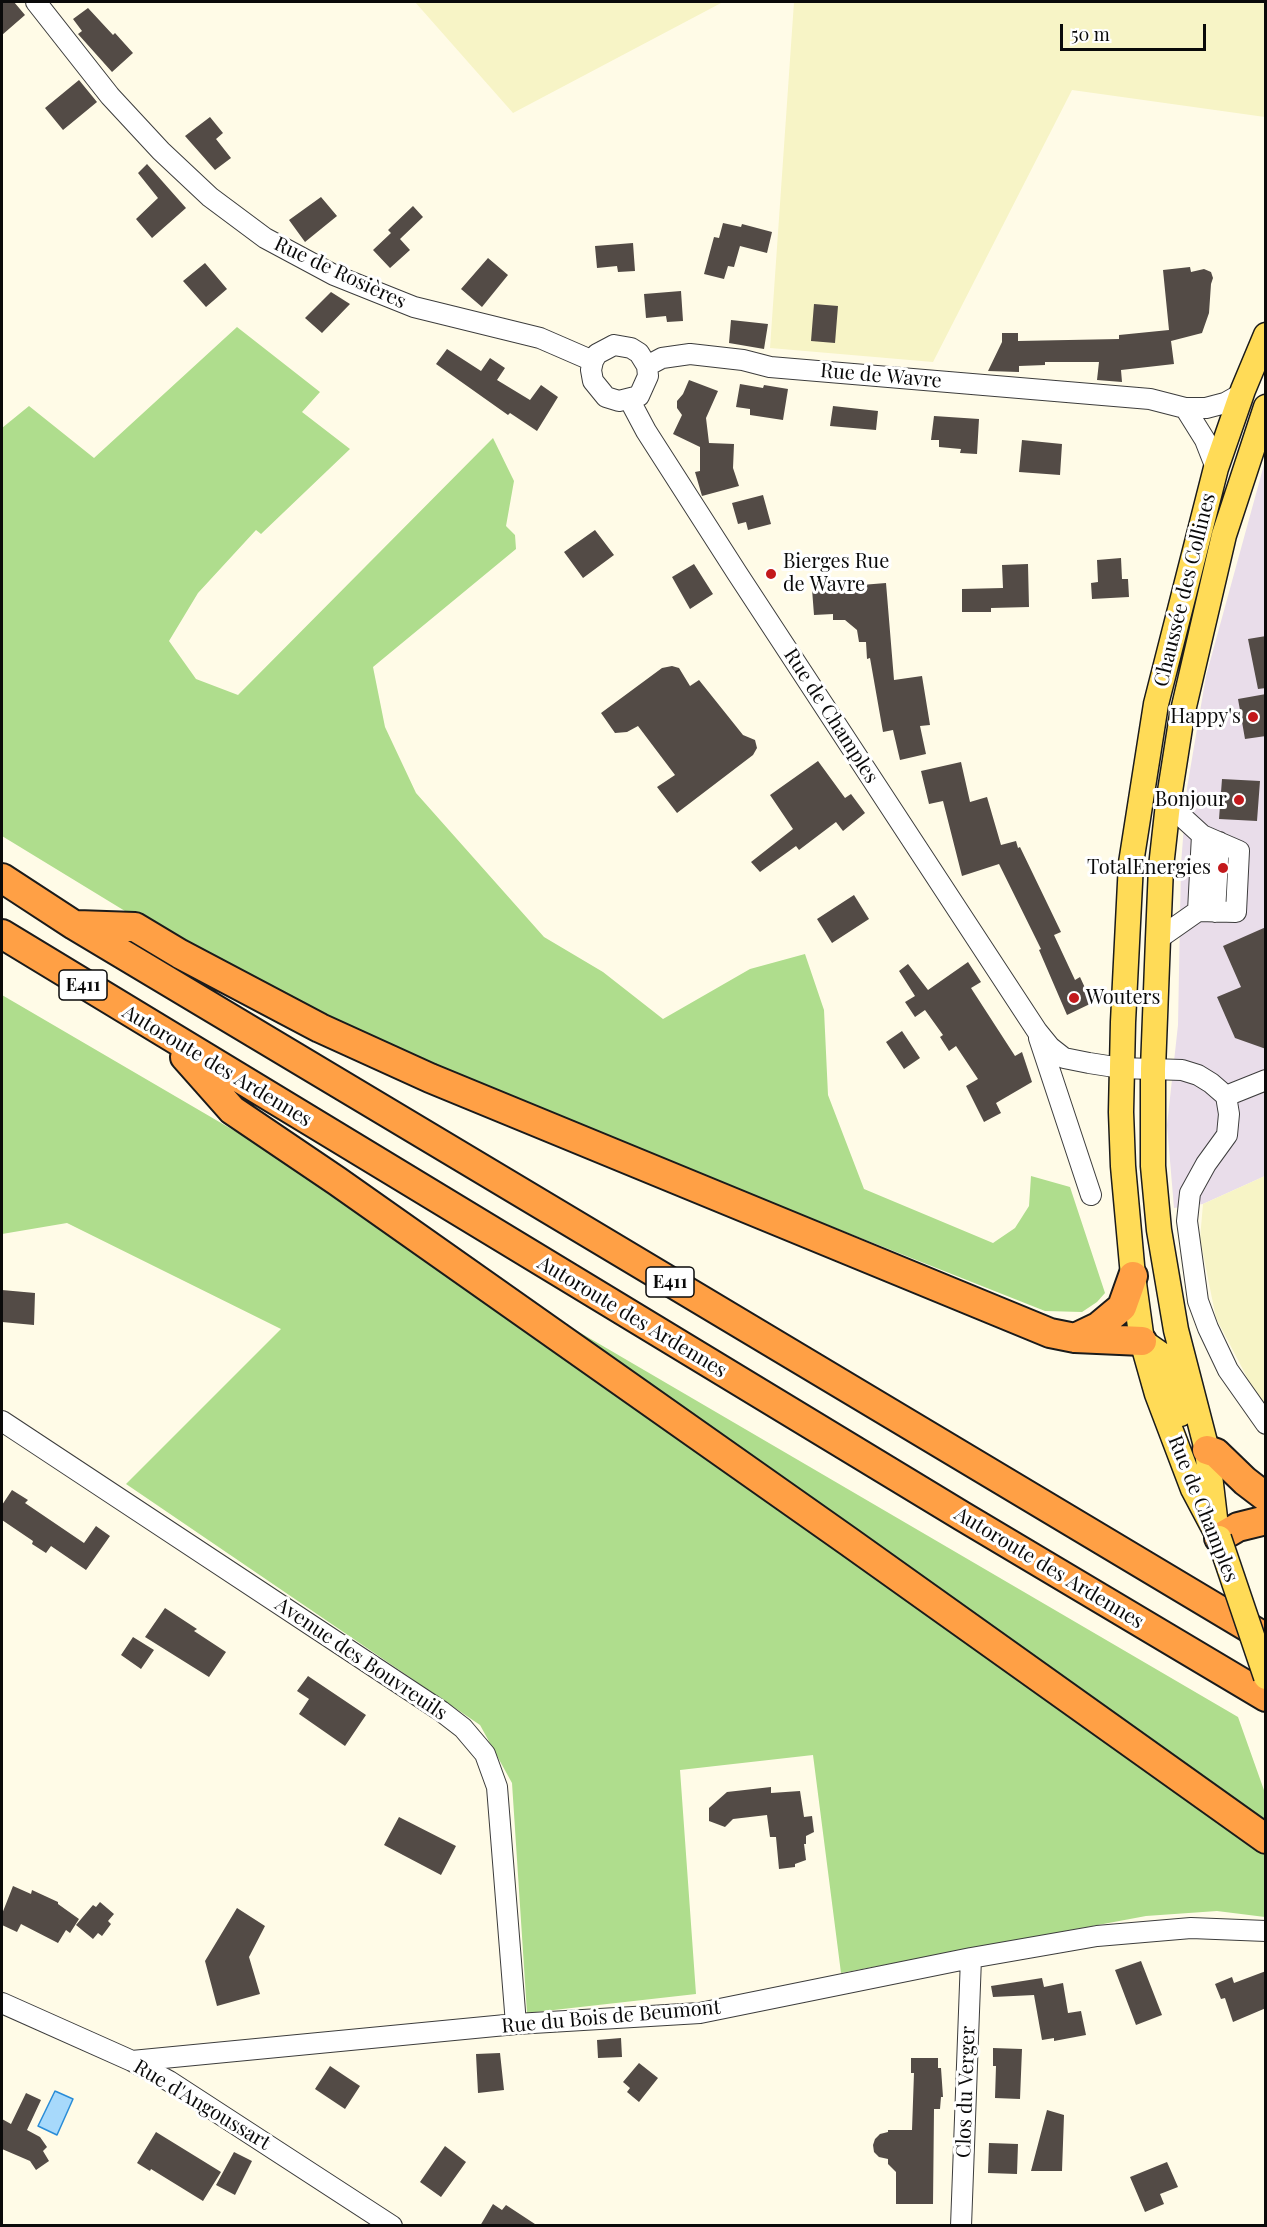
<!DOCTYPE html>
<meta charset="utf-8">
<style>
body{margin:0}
#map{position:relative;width:1267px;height:2227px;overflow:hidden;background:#fffbe7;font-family:"Playfair Display",serif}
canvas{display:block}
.frame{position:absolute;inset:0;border:3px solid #0a0a0a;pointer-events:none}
.scale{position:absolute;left:1060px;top:24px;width:146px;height:27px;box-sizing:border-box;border:3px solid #0a0a0a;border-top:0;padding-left:8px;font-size:18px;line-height:21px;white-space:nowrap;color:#0a0a0a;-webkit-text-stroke:4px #fff;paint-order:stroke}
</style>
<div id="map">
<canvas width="1267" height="2227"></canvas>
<div class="frame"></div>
<div class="scale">50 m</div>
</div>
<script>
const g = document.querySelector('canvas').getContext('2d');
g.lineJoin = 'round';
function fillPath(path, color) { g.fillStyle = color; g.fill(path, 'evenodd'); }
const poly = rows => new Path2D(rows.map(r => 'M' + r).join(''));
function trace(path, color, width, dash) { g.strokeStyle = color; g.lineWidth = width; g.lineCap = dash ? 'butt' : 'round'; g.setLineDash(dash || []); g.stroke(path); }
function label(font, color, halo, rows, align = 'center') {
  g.font = font + ' "Playfair Display",serif'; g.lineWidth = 6; g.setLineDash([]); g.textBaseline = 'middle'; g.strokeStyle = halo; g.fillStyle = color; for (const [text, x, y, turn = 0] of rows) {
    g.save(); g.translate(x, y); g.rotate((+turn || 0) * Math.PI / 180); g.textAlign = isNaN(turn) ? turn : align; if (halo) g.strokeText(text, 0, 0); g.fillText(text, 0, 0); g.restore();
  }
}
fillPath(poly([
 [1265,461,1265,1176,1203,1204,1174,1208,1167,1125,1178,1025,1181,864,1187,788,1206,676]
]), '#e9ddea');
fillPath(poly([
 [415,2,723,2,513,113],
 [794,2,1265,2,1265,117,1072,90,933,362,770,348],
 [1265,1176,1265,1403,1261,1404,1216,1318,1200,1239,1203,1204]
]), '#f7f4c6');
fillPath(poly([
 [237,327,320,392,302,412,350,449,261,534,256,530,198,593,169,641,196,679,238,695,493,438,514,481,506,526,515,535,516,549,373,667,385,727,416,793,544,937,603,972,663,1019,750,969,805,954,824,1010,828,1095,864,1189,993,1243,1015,1228,1029,1206,1031,1176,1070,1187,1105,1293,1097,1302,1082,1312,1045,1311,525,1105,202,958,2,836,2,428,29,406,94,458],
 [2,995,1238,1717,1265,1793,1265,1917,1217,1911,1146,1916,841,1973,813,1755,680,1770,696,1994,527,2013,512,1783,480,1725,126,1484,281,1329,67,1223,2,1234]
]), '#afdd8d');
const water = poly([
 [55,2091,73,2099,57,2135,38,2126,55,2091]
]);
fillPath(water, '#a7d9fb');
trace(water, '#298cd7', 1.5);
fillPath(poly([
 [2,2,14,2,25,15,2,35],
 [88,8,113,35,115,33,133,53,112,72,78,34,82,31,73,19],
 [79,80,97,102,63,130,45,108],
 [210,117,223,133,216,139,231,158,215,170,185,136],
 [147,164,186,208,152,238,136,219,158,198,138,173],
 [321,197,337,216,305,242,289,220],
 [413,206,423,217,400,239,410,250,390,268,373,250,391,233,388,230],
 [723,223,741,227,742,224,772,232,767,253,740,246,734,267,728,266,724,279,704,274,714,237,719,238],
 [633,243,635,271,618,272,617,266,597,268,595,246],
 [488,258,508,275,482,307,461,289],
 [205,263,227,289,206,307,183,281],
 [1190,267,1191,272,1204,269,1211,272,1213,278,1211,284,1209,313,1202,333,1171,341,1174,364,1121,370,1122,382,1097,380,1099,362,1045,362,1045,365,1019,366,1019,372,988,371,1002,342,1002,333,1018,333,1018,341,1119,339,1119,335,1169,330,1163,270],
 [681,291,683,321,667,322,666,316,646,318,644,294],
 [331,292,350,304,322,333,305,318],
 [814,304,838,306,835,343,811,341],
 [731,320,768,324,764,349,729,343],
 [447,349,481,371,490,358,505,368,497,380,530,400,541,385,558,397,537,431,510,413,508,415,436,364],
 [689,380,718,391,706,418,709,443,734,444,733,468,739,486,702,496,695,472,700,471,700,447,673,434,682,415,677,408,677,401,683,394],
 [740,384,763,388,764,385,788,389,783,420,750,415,750,409,736,407],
 [833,406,878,411,876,430,830,426],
 [934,416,979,419,977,454,960,453,961,449,939,447,939,440,931,440],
 [1022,440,1062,444,1060,475,1019,472],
 [763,495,771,524,748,530,746,522,738,524,732,503],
 [595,530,614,555,583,578,564,552],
 [1121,558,1122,579,1128,579,1129,597,1092,599,1091,583,1098,582,1097,560],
 [694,564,713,594,690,609,672,577],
 [1028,564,1029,607,991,608,991,612,962,612,962,589,1003,588,1002,565],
 [886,583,894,680,922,676,930,725,920,726,926,754,900,760,893,730,883,732,870,658,867,659,866,642,859,642,857,630,845,620,833,620,833,614,814,615,812,589],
 [1266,636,1266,688,1258,689,1248,639],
 [672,666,679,668,690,686,699,680,743,735,755,740,757,748,753,755,677,813,657,787,675,775,638,726,627,732,615,733,601,713,662,668],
 [1266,694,1266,736,1245,739,1238,699],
 [818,761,845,798,851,794,865,813,843,831,836,822,799,850,796,846,760,872,751,862,793,829,770,795],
 [961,762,970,802,987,797,1001,845,1016,841,1018,848,1020,847,1061,932,1054,935,1075,980,1080,977,1092,1003,1067,1015,1039,950,1041,949,999,864,962,876,943,801,929,804,921,771],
 [1222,779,1260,781,1257,821,1219,819],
 [854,895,869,919,832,943,817,919],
 [1266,927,1266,1049,1235,1038,1217,997,1241,987,1223,946],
 [968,962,981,982,971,988,1015,1056,1022,1052,1032,1082,996,1103,1001,1113,984,1122,966,1086,978,1079,956,1046,949,1051,940,1037,943,1035,925,1010,915,1017,905,1002,915,996,899,971,908,964,928,990],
 [902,1031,920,1058,904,1069,886,1042],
 [2,1290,35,1293,34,1325,2,1322],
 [12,1490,28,1500,25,1503,84,1543,96,1526,110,1536,86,1570,51,1546,46,1553,32,1544,33,1541,2,1520,2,1505],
 [165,1608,197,1629,194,1631,226,1652,209,1677,145,1637],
 [133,1637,154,1650,141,1669,121,1655],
 [308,1676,366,1715,345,1746,299,1714,309,1699,297,1691],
 [771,1787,771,1793,800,1791,804,1817,812,1816,814,1832,806,1836,806,1844,804,1844,806,1860,795,1864,795,1867,779,1869,776,1837,770,1837,767,1815,733,1819,725,1827,709,1821,709,1808,727,1792],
 [399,1817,456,1846,441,1875,384,1845],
 [13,1886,31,1894,32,1890,58,1902,58,1904,79,1919,70,1933,66,1930,58,1943,21,1924,17,1932,2,1925,2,1914],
 [100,1902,114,1914,108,1921,111,1924,102,1936,98,1933,93,1939,76,1925,93,1905,96,1907],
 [237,1908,265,1926,249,1957,260,1994,217,2006,205,1961],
 [1141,1961,1162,2015,1136,2025,1115,1970],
 [1266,1971,1266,2008,1233,2022,1225,1998,1221,1999,1215,1984,1232,1977,1234,1983],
 [1042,1978,1044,1987,1063,1983,1068,2013,1081,2011,1086,2035,1054,2041,1054,2038,1042,2040,1034,1995,993,1997,991,1986],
 [621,2038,622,2057,598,2058,597,2040],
 [993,2048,1022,2049,1020,2099,995,2098,996,2066,993,2066],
 [500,2053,504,2090,478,2093,476,2054],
 [911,2058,938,2058,938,2068,941,2068,943,2097,941,2097,940,2109,934,2109,933,2204,896,2204,896,2172,888,2164,888,2159,879,2157,874,2152,873,2145,875,2139,880,2134,888,2132,888,2130,912,2130,914,2073,911,2073],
 [639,2063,658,2078,639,2102,627,2092,630,2088,623,2082],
 [330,2066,360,2086,345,2109,315,2089],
 [26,2093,41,2100,27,2130,40,2137,47,2147,43,2151,49,2161,36,2170,30,2161,2,2149,2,2119,11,2124],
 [1047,2110,1064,2115,1062,2171,1031,2171],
 [156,2132,221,2172,203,2201,151,2169,150,2171,137,2163],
 [989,2143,1018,2144,1017,2174,988,2173],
 [445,2146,466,2162,441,2197,420,2182],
 [234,2152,252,2161,235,2195,216,2185],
 [1167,2162,1178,2187,1160,2194,1164,2204,1145,2212,1130,2177],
 [493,2204,502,2210,506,2205,538,2226,480,2226]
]), '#534b46');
const minor = poly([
 [36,2,110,96,161,151,210,197,265,238,334,275,414,307,540,338,593,361],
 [614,345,631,348,639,353,647,366,648,376,639,396,619,401,606,397,593,381,591,370,593,361,597,354,614,345],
 [647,366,662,358,690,354,743,360,770,367,1150,399,1185,408,1206,408,1225,403,1241,394],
 [629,399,646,431,737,573,1037,1031,1050,1047,1064,1058,1089,1063,1121,1068,1182,1070,1198,1075,1211,1083,1226,1096,1229,1114,1227,1135,1206,1164,1190,1193,1187,1221,1198,1301,1208,1328,1228,1370,1266,1424],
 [1185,408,1205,440,1216,468],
 [1198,911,1236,912,1239,851,1202,835],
 [1215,912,1219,842],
 [1158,939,1198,911,1202,835,1168,804],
 [1039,1038,1091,1195],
 [1226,1096,1266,1080],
 [2,1421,441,1711,463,1728,485,1754,497,1787,516,2024],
 [2,2003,132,2061,169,2081,392,2226],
 [132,2061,516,2024,700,2013,971,1958,1097,1936,1191,1928,1266,1931],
 [961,2226,971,1958]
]);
const major = poly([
 [1142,1341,1162,1355,1167,1363,1180,1414],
 [1215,1518,1207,1450,1176,1330,1159,1230,1153,1166,1153,1069,1158,939,1161,867,1168,804,1182,715,1224,535,1266,407],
 [1219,1538,1193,1489,1157,1394,1142,1341,1133,1276,1123,1166,1121,1112,1123,1022,1131,863,1156,704,1216,468,1243,390,1266,335]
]);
const highway = poly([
 [2,878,74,925,1266,1638],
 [77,925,135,927,180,954,320,1028,430,1078,1050,1333,1075,1338,1142,1341],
 [2,934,962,1516,1266,1697],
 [185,1057,232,1110,337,1181,848,1541,1266,1839],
 [1075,1338,1098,1327,1122,1307,1133,1276],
 [1207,1450,1216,1453,1245,1481,1266,1497],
 [1219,1538,1238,1527,1266,1520]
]);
trace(minor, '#3d3d3d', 22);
trace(major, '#1b1b1b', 27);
trace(highway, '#1b1b1b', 32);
trace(minor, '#fff', 20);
trace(major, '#ffdb57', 24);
trace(highway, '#ffa045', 28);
const majorBridge = poly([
 [1219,1538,1266,1677]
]);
trace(majorBridge, '#1b1b1b', 27, []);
trace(majorBridge, '#ffdb57', 24);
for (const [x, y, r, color] of [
 [771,574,6,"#c3191c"],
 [1253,717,6,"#c3191c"],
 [1239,800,6,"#c3191c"],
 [1223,868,6,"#c3191c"],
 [1074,998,6,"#c3191c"]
]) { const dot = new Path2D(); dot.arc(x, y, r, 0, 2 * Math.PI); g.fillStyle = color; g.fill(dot); trace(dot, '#fff', 2); }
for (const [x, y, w] of [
 [83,985,48],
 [670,1282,48]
]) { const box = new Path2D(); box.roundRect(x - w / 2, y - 15, w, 30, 4.5); g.fillStyle = '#fff'; g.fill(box); trace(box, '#0a0a0a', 1.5); }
label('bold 18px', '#0a0a0a', null, [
 ["E411",83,985],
 ["E411",670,1282]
]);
label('20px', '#0a0a0a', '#fff', [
 ["Rue de Rosières",340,273,25],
 ["Rue de Wavre",881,376,5],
 ["Chaussée des Collines",1185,590,-76],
 ["Rue de Champles",831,716,57],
 ["Autoroute des Ardennes",217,1066,31],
 ["Autoroute des Ardennes",632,1317,31],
 ["Rue de Champles",1203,1509,68],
 ["Autoroute des Ardennes",1049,1568,31],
 ["Avenue des Bouvreuils",361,1659,34],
 ["Rue du Bois de Beumont",611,2017,-5],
 ["Clos du Verger",966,2092,-88],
 ["Rue d'Angoussart",202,2105,31]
]);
label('20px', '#0a0a0a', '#fff', [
 ["Bierges Rue",783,562,"left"],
 ["de Wavre",783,585,"left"],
 ["Happy's",1241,717],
 ["Bonjour",1227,800],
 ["TotalEnergies",1211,868],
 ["Wouters",1086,998,"left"]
], 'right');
</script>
